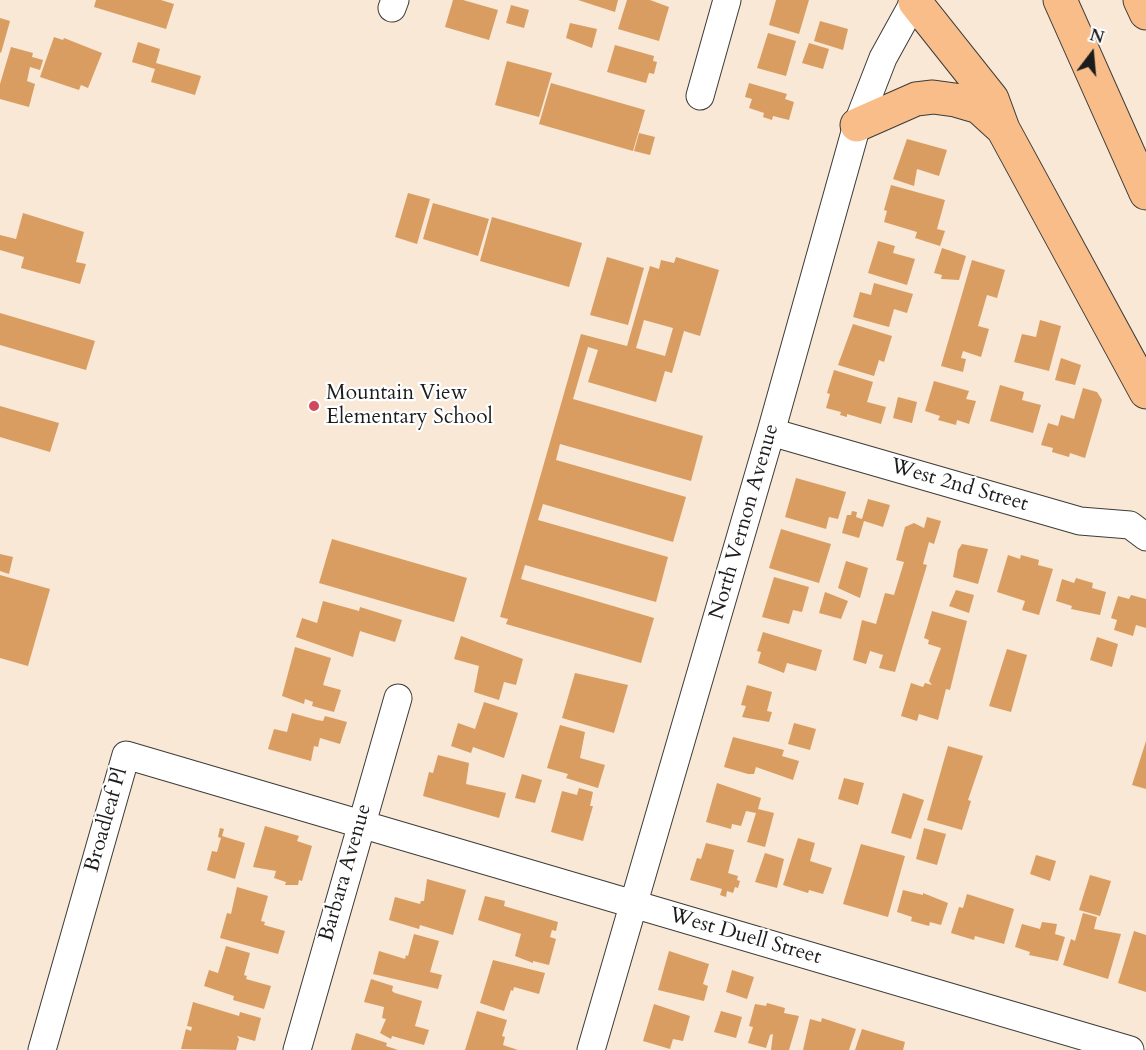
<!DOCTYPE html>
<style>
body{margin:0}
#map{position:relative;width:1146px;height:1050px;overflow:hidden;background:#f8e8d5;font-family:Cardo,serif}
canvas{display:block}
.north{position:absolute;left:1062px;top:24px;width:60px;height:60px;-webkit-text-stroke:4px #fff;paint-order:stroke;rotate:16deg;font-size:16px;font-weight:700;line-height:24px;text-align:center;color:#1c1c1c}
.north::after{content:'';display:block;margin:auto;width:21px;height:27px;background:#1c1c1c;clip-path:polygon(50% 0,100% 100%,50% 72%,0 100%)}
</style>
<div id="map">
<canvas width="1146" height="1050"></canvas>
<div class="north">N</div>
</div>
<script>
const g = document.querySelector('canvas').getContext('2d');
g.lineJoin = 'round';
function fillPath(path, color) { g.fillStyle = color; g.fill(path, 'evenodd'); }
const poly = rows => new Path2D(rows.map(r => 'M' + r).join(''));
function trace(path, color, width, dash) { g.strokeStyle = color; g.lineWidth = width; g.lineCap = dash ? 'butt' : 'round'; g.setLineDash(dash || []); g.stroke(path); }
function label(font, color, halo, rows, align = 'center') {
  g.font = font + ' Cardo,serif'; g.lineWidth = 4.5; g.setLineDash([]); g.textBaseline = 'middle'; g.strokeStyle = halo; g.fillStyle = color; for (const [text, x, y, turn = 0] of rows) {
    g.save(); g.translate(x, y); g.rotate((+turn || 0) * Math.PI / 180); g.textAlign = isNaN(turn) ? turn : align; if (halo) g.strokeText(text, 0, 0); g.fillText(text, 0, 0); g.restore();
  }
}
fillPath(poly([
 [96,0,161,0,174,4,166,29,94,7],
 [453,0,463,0,498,10,489,40,445,27],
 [578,0,618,0,615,12],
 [627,0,650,0,669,7,659,41,618,29],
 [776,0,809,0,799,34,769,25],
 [511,5,529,10,524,28,506,23],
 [0,18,10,21,1,53,0,52],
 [820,21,848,29,843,50,814,41],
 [570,23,597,29,592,48,566,38],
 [768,33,796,41,786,76,757,68],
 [54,37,63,40,64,38,102,53,88,88,81,85,79,90,40,77],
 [138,42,160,49,156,63,201,76,195,95,151,82,155,69,132,62],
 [809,43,829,49,823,69,802,63],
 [615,45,654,56,653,61,657,62,654,74,649,73,646,83,607,72],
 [11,47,33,53,32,57,43,60,40,70,30,67,27,81,35,84,29,107,0,99,0,84],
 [507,61,552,73,539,117,495,105],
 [551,83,645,110,633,151,539,124],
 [749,83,787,94,785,99,794,102,789,120,773,116,772,120,763,117,764,113,749,108,752,99,745,97],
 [639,133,655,137,650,155,634,151],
 [907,139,947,150,939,176,917,169,914,186,893,179],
 [891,185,945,200,937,229,945,231,940,246,915,238,917,232,884,222,887,211,884,210],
 [408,193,430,199,417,244,395,237],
 [433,203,489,219,478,256,423,239],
 [23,213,84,232,76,262,86,264,80,284,21,268,24,257,0,250,0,235,16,239],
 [492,217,582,243,569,287,480,261],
 [878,241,895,246,893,253,915,259,907,285,868,273],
 [942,248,966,256,959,280,941,279,942,275,934,273],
 [607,257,644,268,628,325,590,315],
 [676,257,719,270,700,336,684,331,672,373,665,371,656,402,588,382,598,350,588,347,573,399,703,436,691,481,560,444,556,460,686,497,673,542,543,504,538,520,668,557,656,602,525,565,521,579,654,618,641,663,506,624,508,619,500,617,581,334,627,346,650,266,659,269,661,260,674,263],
 [644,320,673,328,665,356,636,348],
 [972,260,1005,270,997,298,987,295,978,326,989,329,981,357,963,351,961,358,966,359,963,372,941,366],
 [874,283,913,294,907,313,894,309,889,327,853,317,860,292,871,295],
 [0,313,95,341,86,370,0,345],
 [1040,320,1061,326,1049,371,1014,362,1022,334,1036,337],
 [853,324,892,336,884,362,879,360,874,376,838,365],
 [1061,358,1081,365,1075,385,1055,380],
 [834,370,873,382,867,402,886,407,881,424,847,414,847,417,840,415,841,412,826,408,830,394,827,393],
 [934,381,969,391,966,399,976,401,969,424,957,420,956,425,938,420,940,416,925,411],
 [1000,385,1024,392,1022,400,1041,405,1033,433,990,421],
 [1083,388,1097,392,1102,400,1085,458,1070,453,1069,457,1052,452,1053,448,1041,445,1048,423,1058,426,1061,415,1074,419],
 [898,397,917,402,912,423,893,418],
 [0,406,59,423,50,452,0,437],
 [796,478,846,492,838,519,829,517,826,529,785,517],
 [868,499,890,505,883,527,864,521,859,538,842,533,847,515,851,515,852,511,857,512,856,517,862,519],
 [927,517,941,521,934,544,929,542,923,564,927,565,895,672,879,668,883,655,870,651,866,664,853,660,862,620,876,624,885,593,894,595,904,562,896,560,905,527,914,523,924,528],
 [781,529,831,544,819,583,769,568],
 [332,539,467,578,454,622,319,583],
 [962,544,988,549,978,584,953,577,958,550],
 [0,554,13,557,9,574,0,571],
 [1008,555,1020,559,1021,555,1039,560,1038,565,1053,569,1039,615,1022,610,1025,601,997,592],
 [846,561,868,568,860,598,838,588],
 [0,575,50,589,28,666,0,658],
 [774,577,809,587,802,612,793,610,789,624,762,617],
 [1076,578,1093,583,1092,588,1106,592,1100,615,1071,609,1072,606,1056,601,1062,579,1074,583],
 [956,590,974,595,969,613,949,606],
 [825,592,848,601,841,619,819,613],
 [1131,595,1146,599,1146,628,1136,625,1133,636,1114,630,1117,620,1111,618,1118,596,1129,599],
 [323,601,359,611,360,607,402,620,395,642,360,631,353,657,296,637,302,618,317,623],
 [932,611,967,621,950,690,946,689,938,720,919,714,917,721,901,716,911,683,923,687,925,683,932,685,929,681,941,648,928,644,929,640,924,638],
 [763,632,822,650,816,671,787,663,784,673,758,663,761,652,757,651],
 [461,636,523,659,516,685,504,682,499,700,474,692,479,666,454,659],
 [1097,637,1118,644,1112,667,1090,660],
 [295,647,331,658,323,685,341,690,334,712,312,706,313,702,305,699,304,704,282,696],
 [1007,649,1027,655,1011,712,989,706],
 [575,673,628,685,614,733,562,718],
 [747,685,772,692,767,711,772,712,769,722,742,717,746,706,741,705],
 [484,702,518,713,504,758,473,747,471,753,451,746,458,723,475,729],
 [292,713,317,720,323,721,325,716,347,722,340,744,320,738,318,747,314,746,311,761,268,749,274,729,287,732],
 [794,723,816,729,810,750,788,744],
 [560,725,585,732,580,758,605,765,598,788,566,778,568,774,547,768],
 [733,737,784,750,782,756,799,761,793,780,756,767,754,774,748,774,724,767],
 [1146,741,1146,789,1132,785],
 [948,746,983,756,968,800,971,801,962,830,927,820],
 [438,755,469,763,466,784,506,793,499,818,423,796,429,772,433,773],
 [522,774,542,780,535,803,515,798],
 [844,778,864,783,858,805,838,799],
 [717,783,761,798,758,809,774,813,765,847,747,842,756,813,746,811,741,826,732,824,731,829,706,822],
 [579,788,593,792,590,806,593,806,583,841,551,832,562,791,577,795],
 [903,793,924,800,911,839,891,833],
 [265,826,299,836,297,841,312,846,302,881,299,880,298,885,285,885,286,882,274,878,276,871,253,867],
 [220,828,224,829,222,836,245,843,235,879,207,870,212,851,217,852,221,838,218,837],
 [924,828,946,834,937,865,916,859],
 [798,838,815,843,810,861,832,868,823,894,809,890,808,893,783,885],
 [706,843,734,850,728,873,738,876,737,880,740,881,738,888,735,887,733,893,727,891,726,897,720,895,722,889,690,880,697,858,701,859],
 [861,844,905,856,888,917,843,904],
 [765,853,784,859,777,888,755,882],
 [1036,855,1056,861,1050,881,1030,874],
 [1090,875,1111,881,1100,916,1079,910],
 [427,879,466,890,453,935,420,925,419,929,389,920,395,897,420,904,421,901,424,901],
 [237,887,268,896,261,921,265,922,264,925,285,931,278,954,220,938,227,913,231,914],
 [903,890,923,895,923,893,948,903,941,925,930,922,929,926,911,921,912,917,897,912],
 [967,894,1014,909,1004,944,975,936,974,940,951,933,959,907,963,908],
 [485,896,505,901,504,906,558,922,556,931,552,930,550,937,556,939,549,965,533,961,533,963,515,956,521,934,478,920],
 [1083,913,1097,917,1094,929,1121,934,1108,979,1063,965,1071,939,1075,941],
 [1042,922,1057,924,1055,934,1065,937,1058,961,1029,955,1030,952,1015,947,1022,924,1040,929],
 [1134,931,1146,935,1146,992,1118,983],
 [414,934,439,941,430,972,442,975,438,989,373,974,379,951,405,959,406,955,408,956],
 [226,946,250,953,244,975,247,976,246,979,271,986,264,1009,233,1000,234,996,204,986,209,970,218,973],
 [669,951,709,964,703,984,708,986,704,1001,658,990],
 [493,960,545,973,539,994,514,987,513,991,511,990,504,1011,480,1003],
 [732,970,754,977,747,999,726,992],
 [371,979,393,986,392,991,395,993,422,1001,415,1026,429,1030,424,1045,392,1036,391,1039,380,1033,386,1019,382,1018,384,1007,364,1002],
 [193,1002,239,1016,240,1012,261,1018,255,1041,237,1036,239,1039,236,1050,181,1049,186,1029,191,1031,192,1027,187,1026],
 [767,1003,785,1008,784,1013,799,1016,789,1050,771,1050,773,1034,770,1035,766,1048,748,1043,753,1027,749,1026,755,1004,766,1006],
 [654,1004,690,1016,683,1041,673,1039,670,1049,643,1041],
 [477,1011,507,1020,502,1036,505,1037,503,1045,518,1050,465,1050],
 [721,1011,742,1017,736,1038,714,1032],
 [822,1018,856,1029,849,1050,803,1050,810,1019,821,1022],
 [862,1029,905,1042,903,1050,855,1050],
 [356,1033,387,1043,386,1046,398,1050,351,1050]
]), '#d99d62');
const minor = poly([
 [392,8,395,0],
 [700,96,727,0],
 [771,432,1080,521,1130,525,1146,537],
 [42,1050,126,755,1130,1050],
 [297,1050,398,698],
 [591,1050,771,432,857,125,883,58,915,0]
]);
const highway = poly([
 [1060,0,1146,193],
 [1140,0,1146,13],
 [915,2,992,99,1003,129,1146,392],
 [857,125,916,99,933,97,955,100,979,107,1002,128]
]);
trace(minor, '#3d3b38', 29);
trace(highway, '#3d3b38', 35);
trace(minor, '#fff', 27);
trace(highway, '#f8bd89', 33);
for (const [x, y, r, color] of [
 [314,406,6,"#d1495b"]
]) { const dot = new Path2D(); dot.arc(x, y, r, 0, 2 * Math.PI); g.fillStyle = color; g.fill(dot); trace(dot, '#fff', 2); }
label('21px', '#1c1c1c', '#fff', [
 ["Mountain View",326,394],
 ["Elementary School",326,418]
], 'left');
label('21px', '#1c1c1c', '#fff', [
 ["West 2nd Street",959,486,16],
 ["North Vernon Avenue",745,522,-74],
 ["Broadleaf Pl",107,820,-74],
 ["Barbara Avenue",346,873,-74],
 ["West Duell Street",745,937,16]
]);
</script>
